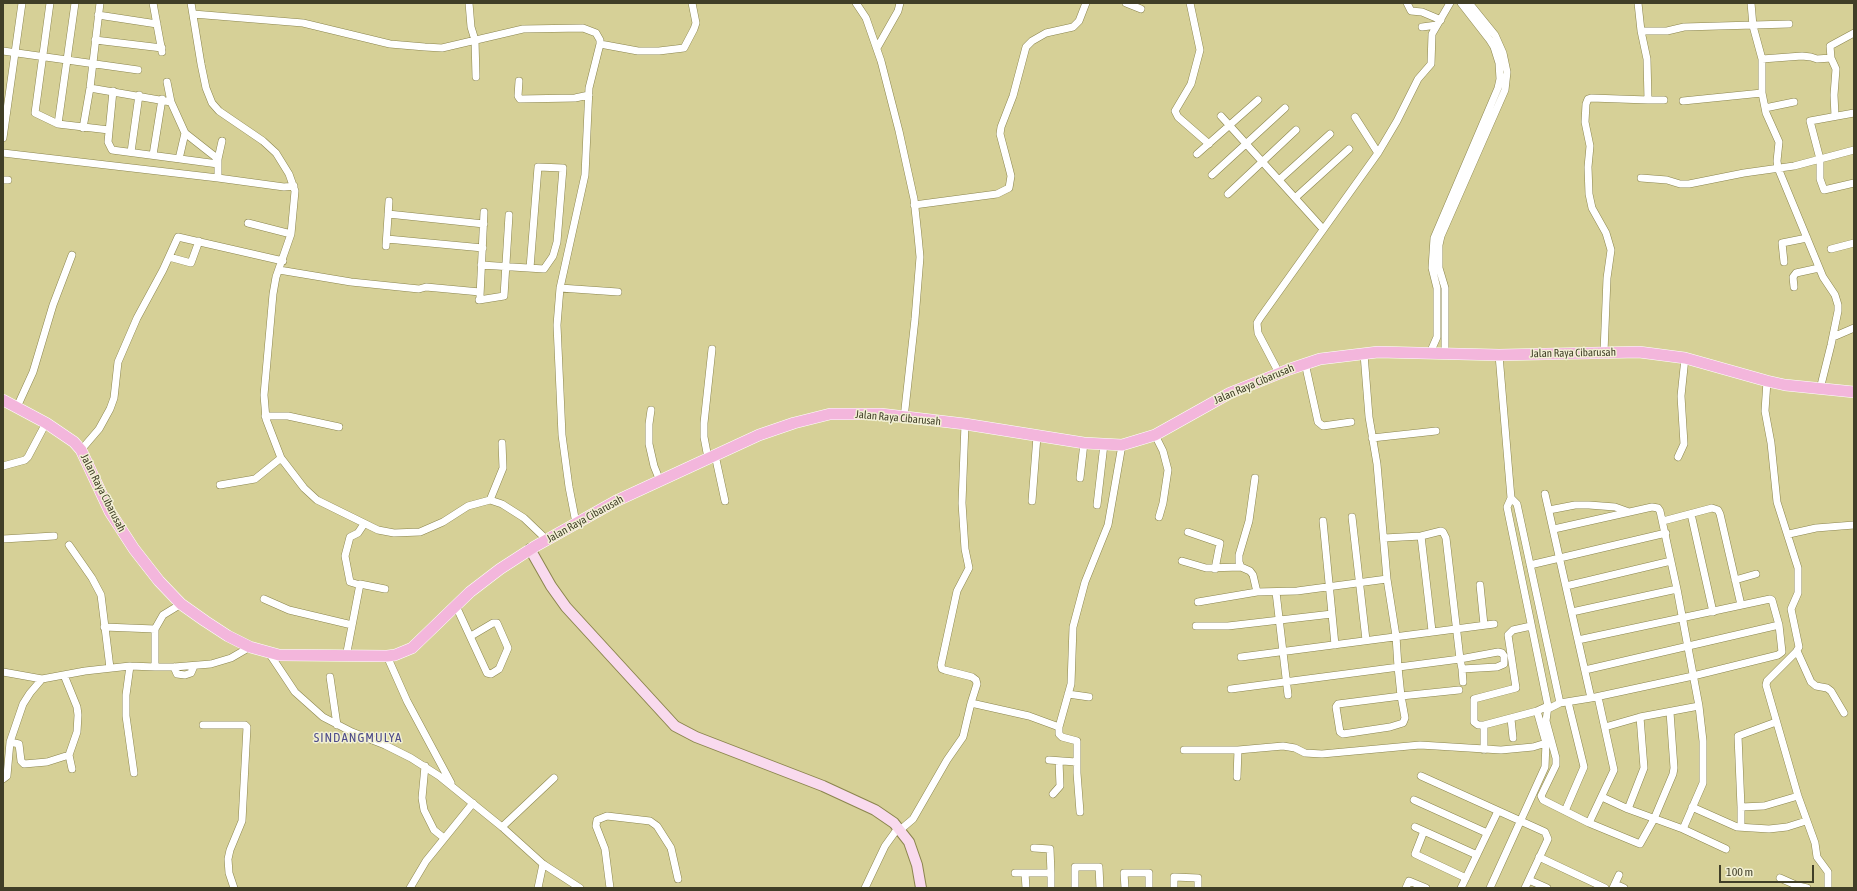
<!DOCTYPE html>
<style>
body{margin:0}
#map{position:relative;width:1857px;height:891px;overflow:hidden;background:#d6d097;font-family:"Asap Condensed",sans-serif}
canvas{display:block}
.frame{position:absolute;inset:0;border:4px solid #403e27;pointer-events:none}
.scale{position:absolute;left:1719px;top:865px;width:95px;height:18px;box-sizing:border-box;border:2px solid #403e27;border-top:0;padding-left:5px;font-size:12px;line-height:14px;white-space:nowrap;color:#403e27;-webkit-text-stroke:3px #f2f0d4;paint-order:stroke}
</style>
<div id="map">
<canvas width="1857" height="891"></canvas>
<div class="frame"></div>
<div class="scale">100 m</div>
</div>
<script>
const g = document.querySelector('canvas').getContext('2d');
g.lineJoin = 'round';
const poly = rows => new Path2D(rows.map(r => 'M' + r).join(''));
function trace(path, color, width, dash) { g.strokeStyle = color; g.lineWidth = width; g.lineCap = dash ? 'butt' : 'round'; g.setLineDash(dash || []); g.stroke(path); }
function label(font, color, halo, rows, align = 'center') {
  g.font = font + ' "Asap Condensed",sans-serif'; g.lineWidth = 3; g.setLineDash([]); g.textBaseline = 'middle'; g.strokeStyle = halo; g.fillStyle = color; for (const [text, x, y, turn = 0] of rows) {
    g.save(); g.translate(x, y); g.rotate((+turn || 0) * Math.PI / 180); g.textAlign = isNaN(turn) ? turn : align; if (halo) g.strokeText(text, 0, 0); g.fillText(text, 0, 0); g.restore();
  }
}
const street = poly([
 [50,3,35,113,58,124,109,130],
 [153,3,162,52],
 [191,3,201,64,206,88,212,103,219,111,263,141,276,153,289,174,295,191,291,234,276,277,273,294,264,395,266,419,281,458,304,488,317,500,378,530,394,533,420,532,443,522,468,506,490,500,502,504,524,518,547,540],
 [469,3,471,27,475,40,476,77],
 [856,3,866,18,881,61,899,131,914,199,918,236,920,257,915,319,904,418],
 [1126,3,1141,9],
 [1190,3,1200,50,1191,84,1175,111,1178,117,1209,144],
 [1407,3,1411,11,1422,12,1441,20],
 [1751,3,1753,26,1762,59,1762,93,1766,113,1779,142,1777,161,1778,168,1823,277,1835,295,1838,305,1838,311,1831,345,1820,389],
 [193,14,303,23,390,44,425,47,442,48,523,29,583,28,596,33,600,40,600,44,589,88,585,175,560,288,618,292],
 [98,15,157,24],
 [1422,27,1437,25],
 [1641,31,1667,31,1684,27,1789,24],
 [95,40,162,48],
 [600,44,638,51,659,51,684,48,694,29,696,23,692,3],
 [877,48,898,11,900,3],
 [3,51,138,70],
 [1831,58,1830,46,1854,33],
 [1762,59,1802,56,1811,57,1817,59,1831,58,1836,69,1834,95,1835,116],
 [519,81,518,96,520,99,575,98,589,95],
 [167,82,171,102,185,133,218,159],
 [90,88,171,102],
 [113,91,108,142,112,150,218,164],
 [1648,100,1664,100],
 [1683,101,1762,93],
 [1765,108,1794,102],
 [1854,113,1810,121,1820,159,1820,179,1824,190,1854,183],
 [1221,116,1323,229],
 [1355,117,1378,153],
 [58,124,75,3],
 [83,128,90,88,100,3],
 [3,138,22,3],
 [222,141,218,159,218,178,284,187,294,186],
 [131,152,139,95],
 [3,153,218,178],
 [1197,154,1258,100],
 [153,155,162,99],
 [179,159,185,133],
 [1212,175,1285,108],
 [1641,178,1667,180,1680,184,1689,184,1744,173,1794,166,1854,150],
 [3,180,8,180],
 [1279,180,1330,134],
 [1228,194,1296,130],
 [1295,198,1349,149],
 [914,205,997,194,1009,188,1011,176,1009,168,1000,134,1001,127,1013,96,1026,47,1032,41,1046,33,1073,27,1079,21,1086,3],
 [388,214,484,224],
 [248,223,291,234],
 [387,239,483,248],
 [386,246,389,201],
 [1831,249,1854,243],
 [169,257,191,263,199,241],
 [1784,262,1782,243,1807,238],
 [481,265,544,269,553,256,557,242,563,168,538,167,530,268],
 [279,270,351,282,419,289,426,287,480,292],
 [1794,287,1793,277,1796,273,1819,268],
 [560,288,557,325,562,435,569,487,576,523],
 [480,296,484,212],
 [479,300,504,296,509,215],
 [1833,337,1854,328],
 [1604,352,1607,278,1611,250,1606,233,1592,208,1589,194,1588,167,1590,146,1585,122,1586,104,1588,99,1591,98,1648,100,1647,59,1641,31,1638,3],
 [1430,353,1437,337,1437,288,1432,268,1434,238,1498,88,1500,79,1499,63,1494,47,1489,39,1461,3],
 [1364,354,1369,417,1377,464,1387,579,1396,636,1398,667,1401,696,1405,718,1403,723,1390,727,1343,734,1340,732,1336,707,1338,704,1401,696,1459,690],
 [1445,354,1445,288,1439,268,1439,245,1441,236,1505,90,1507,72,1503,53,1495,35,1469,3],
 [1499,355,1511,498,1507,507,1548,706,1546,721,1556,758,1556,765,1541,796,1543,800,1589,823,1640,844,1654,819,1673,774,1674,768,1670,712],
 [1305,363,1318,422,1323,426,1351,422],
 [1279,373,1258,333,1257,323,1260,318,1378,153,1397,121,1418,79,1431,64,1432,34,1450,3],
 [1767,381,1765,411,1771,443,1777,502,1798,568,1798,593,1791,609,1799,647,1796,652,1767,681,1766,685,1798,796,1815,843,1817,857,1828,872,1828,888],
 [17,407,33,372,53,305,72,255],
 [651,410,649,424,649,444,654,466,660,481],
 [265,416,288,416,339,427],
 [1155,435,1163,451,1168,470,1163,503,1159,517],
 [1372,438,1436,431],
 [81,450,99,429,110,409,114,398,118,362,137,318,163,270,178,237,283,261],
 [715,455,725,501],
 [1678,457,1684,444,1681,396,1685,358],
 [708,458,704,437,704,423,712,349],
 [3,466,25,460,28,457,46,423],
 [1080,478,1084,443],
 [1255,478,1249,521,1239,555,1239,562,1241,567,1250,571,1253,575,1257,592,1297,591,1387,579],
 [220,485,255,479,281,458],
 [1545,494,1591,698],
 [1511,498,1517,504,1560,703],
 [490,500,503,468,502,443],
 [1032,501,1037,436],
 [1097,505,1104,444],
 [1549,510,1575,505,1589,505,1615,507,1629,512],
 [1691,514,1713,612],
 [1352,517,1366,640],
 [1323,521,1335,645],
 [1663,521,1712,508,1718,510,1720,514,1741,605],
 [1554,529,1652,507,1658,508,1660,511,1677,589,1699,706,1703,741,1703,783,1683,829],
 [1188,532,1220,543,1215,569],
 [1789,534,1816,528,1854,525],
 [1421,536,1432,631],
 [3,539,54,536],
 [69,545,92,578,101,595,110,668],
 [1182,561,1206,568,1241,567],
 [1530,565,1666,533],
 [1735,580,1756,574],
 [360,585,350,582,345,556,350,537,358,533,364,524],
 [1480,585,1484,625],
 [1566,586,1671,561],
 [1276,592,1288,695],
 [264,599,289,610,352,625],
 [1198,602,1257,592],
 [456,606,487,673,491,674,499,669,508,648,497,623,493,623,471,636],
 [1572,612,1677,589],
 [1196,626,1228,626,1332,614],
 [1531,626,1513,630,1508,635,1516,688,1474,699,1474,722,1478,725,1484,725,1537,711],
 [104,627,155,629],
 [1797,651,1811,682,1816,686,1827,688,1831,691,1844,713],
 [269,653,295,692,323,717,352,732,385,745,411,758,439,776,502,827,543,864,580,888],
 [387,656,407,701,451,783],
 [346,657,360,584,385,589],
 [1241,657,1494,624],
 [130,666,126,695,126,716,134,773],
 [155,667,174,667,211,664,231,658,250,647],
 [174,667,177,674,185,675,191,673,194,666],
 [1462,669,1463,682],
 [1585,670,1779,625],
 [3,672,42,679],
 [64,675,77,707,78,715,77,732,69,755,72,769],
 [330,677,337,725],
 [1231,689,1460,659,1498,652,1502,653,1504,656,1504,664,1497,667,1462,669,1460,659,1446,538,1443,532,1441,531,1421,536,1384,538],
 [1068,694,1089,697],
 [971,703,1029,716,1059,727],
 [1548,709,1560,703,1591,698,1693,676,1778,655,1782,652,1779,625,1772,600,1770,599,1578,640],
 [1511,719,1513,738],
 [1776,722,1738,736,1741,807,1764,806,1798,796],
 [203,725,245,725,247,727,242,821,230,850,228,859,229,873,234,888],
 [1484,725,1484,750],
 [1605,727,1640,717,1699,706],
 [10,742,19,744,21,761,24,764,47,762,69,755],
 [1184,750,1238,750,1283,746,1295,748,1305,753,1322,754,1420,745,1501,750,1533,747,1546,743],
 [1049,760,1076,762],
 [425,766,422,798,424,810,434,830,444,838],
 [1421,776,1545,832,1548,839,1525,888],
 [1237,777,1238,750],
 [3,779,7,776,10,742,23,704,30,693,42,679,85,671,130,666,155,667,155,629,163,615,181,604],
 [1053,794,1060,786,1059,761],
 [1602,797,1628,809,1683,829,1726,849],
 [1414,800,1487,833],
 [1692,807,1737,827,1769,829,1787,827,1806,821],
 [1628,809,1644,768,1640,717],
 [1565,811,1584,767,1568,702],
 [1080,812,1077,773,1077,741,1062,737,1059,734,1059,727,1071,684,1073,627,1085,582,1108,525,1122,445],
 [1589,823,1614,770,1598,697],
 [502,827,554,778],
 [1415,827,1477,855],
 [1741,827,1741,807],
 [900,830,913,819,947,760,963,737,971,703,977,684,976,680,972,677,945,670,942,669,941,665,957,591,969,568,965,549,962,503,965,424],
 [1424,831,1415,854,1466,878],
 [1539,857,1605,888],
 [1015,873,1025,873],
 [1780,878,1798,886,1807,888],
 [1529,880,1547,888],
 [1615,884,1624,888],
 [410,888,426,861,473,803],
 [538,888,543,864],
 [610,888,605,849,596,826,597,820,607,816,650,821,657,826,671,848,678,879],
 [865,888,885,846,898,828],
 [1026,888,1025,873,1051,873,1050,849,1034,848],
 [1051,888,1051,873],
 [1075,888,1075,867,1099,867,1100,888],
 [1125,888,1124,873,1149,873,1149,888],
 [1174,888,1174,877,1198,878,1198,888],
 [1406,888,1409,881,1426,888],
 [1461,888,1498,811],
 [1490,888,1545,767,1546,743,1537,711,1548,706],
 [1613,888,1619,875]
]);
const secondary = poly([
 [530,549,551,586,566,607,675,726,696,737,823,786,875,810,894,823,909,842,917,865,921,888]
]);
const primary = poly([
 [3,400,46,423,74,442,81,450,110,512,134,549,159,581,181,604,205,621,228,636,250,647,279,655,387,656,395,655,412,648,470,592,500,569,534,547,616,501,759,435,794,423,830,414,881,414,965,424,1084,443,1122,445,1155,435,1230,393,1290,369,1320,359,1378,352,1499,355,1639,352,1685,358,1767,381,1785,385,1854,392]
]);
trace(street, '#8b854e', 8);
trace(secondary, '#8b854e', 12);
trace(primary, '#fff', 12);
trace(street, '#fff', 7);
trace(secondary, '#f9daee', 10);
trace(primary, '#f3b6dc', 11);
label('11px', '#403e27', '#f2f0d4', [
 ["Jalan Raya Cibarusah",1573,353,-1],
 ["Jalan Raya Cibarusah",1254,384,-23],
 ["Jalan Raya Cibarusah",898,418,5],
 ["Jalan Raya Cibarusah",103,493,63],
 ["Jalan Raya Cibarusah",585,519,-29]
]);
g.letterSpacing = '1px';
label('13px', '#4e4c8a', '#f2f0d4', [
 ["SINDANGMULYA",358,738]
]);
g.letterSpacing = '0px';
</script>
